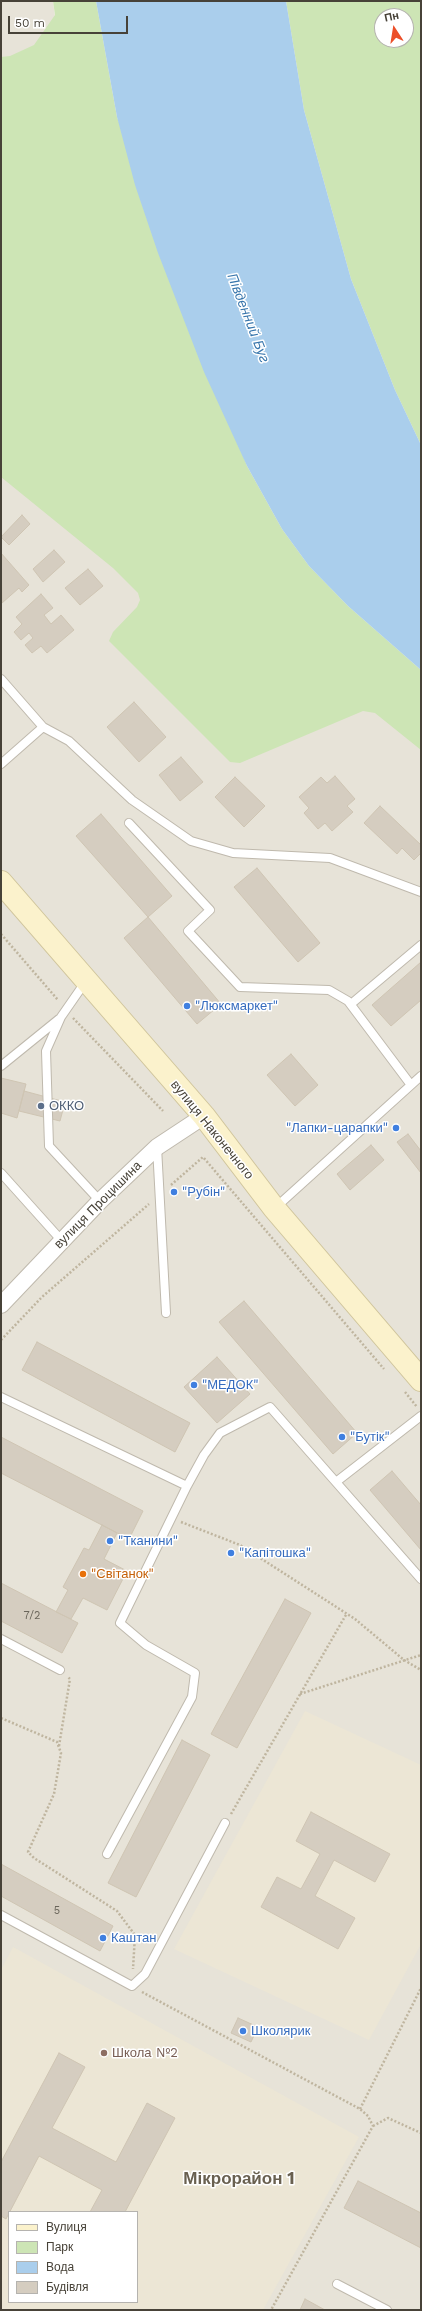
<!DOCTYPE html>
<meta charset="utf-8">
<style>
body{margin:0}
#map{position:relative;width:422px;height:2311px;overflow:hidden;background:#f4f1ea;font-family:"Work Sans",sans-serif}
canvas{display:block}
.frame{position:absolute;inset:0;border:2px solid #474238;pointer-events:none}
.legend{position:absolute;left:8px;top:2211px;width:130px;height:92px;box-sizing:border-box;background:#fff;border:1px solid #b5b3af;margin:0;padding:5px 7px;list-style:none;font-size:12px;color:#474238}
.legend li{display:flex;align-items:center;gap:8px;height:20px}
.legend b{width:20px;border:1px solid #b5b3af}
.north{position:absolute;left:374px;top:8px;width:40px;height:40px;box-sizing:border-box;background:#fff;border:1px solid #b5b3af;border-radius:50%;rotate:348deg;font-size:11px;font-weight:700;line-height:16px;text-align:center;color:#474238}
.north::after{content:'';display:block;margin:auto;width:14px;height:18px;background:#ec4f29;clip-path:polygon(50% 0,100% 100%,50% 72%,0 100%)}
.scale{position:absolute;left:8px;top:16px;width:120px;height:18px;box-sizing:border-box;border:2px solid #474238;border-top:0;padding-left:5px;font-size:12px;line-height:14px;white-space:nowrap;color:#474238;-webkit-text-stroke:3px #fff;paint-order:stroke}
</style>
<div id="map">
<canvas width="422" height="2311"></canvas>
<div class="frame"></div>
<ul class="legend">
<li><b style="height:5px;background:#fbf2cc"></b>Вулиця</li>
<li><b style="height:11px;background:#cde5b5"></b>Парк</li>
<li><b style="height:11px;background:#aaceec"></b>Вода</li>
<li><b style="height:11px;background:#d5cdc0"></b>Будівля</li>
</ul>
<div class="north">Пн</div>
<div class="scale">50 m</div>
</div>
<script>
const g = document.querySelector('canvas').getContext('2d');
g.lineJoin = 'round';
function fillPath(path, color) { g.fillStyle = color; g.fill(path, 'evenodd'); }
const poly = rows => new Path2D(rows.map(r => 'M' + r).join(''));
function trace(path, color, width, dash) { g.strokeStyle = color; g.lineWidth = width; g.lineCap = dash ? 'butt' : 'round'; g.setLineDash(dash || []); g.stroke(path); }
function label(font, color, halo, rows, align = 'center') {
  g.font = font + ' "Work Sans",sans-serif'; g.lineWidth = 3; g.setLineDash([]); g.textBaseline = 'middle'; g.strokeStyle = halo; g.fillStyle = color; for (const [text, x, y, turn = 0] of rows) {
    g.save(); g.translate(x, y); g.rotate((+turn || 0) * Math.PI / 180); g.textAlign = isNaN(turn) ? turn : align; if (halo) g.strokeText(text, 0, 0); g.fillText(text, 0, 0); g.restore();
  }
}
fillPath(poly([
 [1,1,53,1,76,184,215,510,421,705,421,2310,1,2310],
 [9,2212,137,2212,137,2302,9,2302]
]), '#e7e3d8');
fillPath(poly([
 [305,1711,421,1765,421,1944,369,2040,174,1949],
 [13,1947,359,2137,263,2310,1,2310,1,1970],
 [9,2212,137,2212,137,2302,9,2302]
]), '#ece6d5');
fillPath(poly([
 [53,1,96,1,117,117,247,466,282,529,309,566,348,606,421,670,421,750,375,713,363,711,240,763,230,762,109,641,113,632,137,607,140,600,138,593,113,568,1,477,1,57,10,56,34,45,55,15],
 [286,1,421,1,421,445,395,390,351,279,304,110],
 [382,16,406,16,406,40,382,40]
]), '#cde5b5');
fillPath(poly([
 [96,1,286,1,304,110,351,279,395,390,421,445,421,670,348,606,309,566,282,529,247,466,204,372,158,253,135,185,117,117]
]), '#aaceec');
const building = poly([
 [22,515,30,524,9,545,1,537,22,515],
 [54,550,65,562,43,582,33,569,54,550],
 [1,553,29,585,22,592,19,588,2,603,1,553],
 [88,569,103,586,80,605,65,588,88,569],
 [41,594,53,608,44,615,51,624,61,615,74,630,47,653,41,646,32,653,25,645,33,638,29,633,21,640,14,632,22,624,16,617,41,594],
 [134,702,166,737,139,762,107,727,134,702],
 [181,757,203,782,180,801,159,775,181,757],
 [335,776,355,799,347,806,353,812,332,831,325,823,318,829,304,813,309,808,299,797,321,777,327,783,335,776],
 [235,777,265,806,244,827,215,797,235,777],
 [380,806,421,845,421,853,414,860,402,848,397,854,364,823,380,806],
 [101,814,172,896,148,917,76,836,101,814],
 [257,868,320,943,298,962,234,887,257,868],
 [148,917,221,1004,197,1024,124,938,148,917],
 [421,962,421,1000,391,1026,372,1005,421,962],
 [291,1054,318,1085,295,1106,267,1075,291,1054],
 [1,1078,26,1084,17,1118,1,1113,1,1078],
 [24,1091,65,1102,60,1121,19,1111,24,1091],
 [408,1134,421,1151,421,1173,397,1142,408,1134],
 [371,1145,384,1160,350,1190,337,1174,371,1145],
 [244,1301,357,1433,333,1454,219,1322,244,1301],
 [37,1342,190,1423,175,1452,22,1370,37,1342],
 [217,1357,250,1394,217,1423,184,1387,217,1357],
 [1,1437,143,1511,129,1539,1,1473,1,1437],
 [392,1471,421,1505,421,1550,370,1490,392,1471],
 [102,1525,117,1533,104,1559,127,1571,107,1610,83,1598,71,1619,56,1612,68,1590,63,1587,84,1548,89,1550,102,1525],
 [1,1583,78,1623,62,1653,1,1621,1,1583],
 [285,1599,311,1613,237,1748,211,1734,285,1599],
 [182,1740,210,1755,136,1897,108,1883,182,1740],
 [311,1812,390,1854,375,1882,334,1860,315,1896,355,1918,338,1949,261,1907,277,1877,301,1889,320,1854,296,1841,311,1812],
 [1,1864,113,1926,100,1951,1,1896,1,1864],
 [238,2018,258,2027,251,2042,231,2033,238,2018],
 [59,2053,85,2067,52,2128,116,2162,147,2103,175,2118,125,2212,90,2212,102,2190,39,2156,6,2219,1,2216,1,2162,59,2053],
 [358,2181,421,2213,421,2248,344,2208,358,2181],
 [305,2299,325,2310,300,2310,305,2299]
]);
fillPath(building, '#d5cdc0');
trace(building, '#cfc5b3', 1);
const lane = poly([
 [1,679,43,727,69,741,132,800,191,841,233,853,330,858,421,892],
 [1,764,43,727],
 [129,823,210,910,188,931,240,987,329,990,348,1001,411,1085],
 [86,981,61,1017,46,1051,49,1146,100,1201],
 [351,1004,421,945],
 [1,1066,59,1019],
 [157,1147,166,1313],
 [1,1173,62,1241],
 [275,1208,421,1076],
 [1,1397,187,1486],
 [336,1482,421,1416],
 [1,1639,60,1670],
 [107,1854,192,1697,195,1673,146,1645,120,1623,187,1486,204,1455,220,1433,270,1407,421,1579],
 [1,1915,132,1986,145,1974,225,1823],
 [337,2284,387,2310]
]);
const street = poly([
 [1,1305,100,1201,157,1147,204,1116]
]);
const secondary = poly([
 [1,882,204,1116,274,1208,421,1380]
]);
trace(lane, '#bfb9ad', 10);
trace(street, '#bfb9ad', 18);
trace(secondary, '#d0c59c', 24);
trace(poly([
 [1,934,58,1000],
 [73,1018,163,1111],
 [171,1185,203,1157,384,1369],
 [1,1340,42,1297,149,1204],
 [405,1392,417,1407],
 [181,1522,240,1545,355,1619,404,1660,421,1670],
 [300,1694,421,1655],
 [1,1718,57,1742,61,1753,54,1794,28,1852,34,1858,117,1911,135,1935,133,1969],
 [59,1746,70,1679,68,1677],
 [231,1814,347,1613],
 [142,1992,360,2109,368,2116,373,2126,271,2310],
 [360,2109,421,1988],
 [373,2126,388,2118,421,2133]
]), '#bfb59f', 2.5, [2, 2]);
trace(lane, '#fff', 8);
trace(street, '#fff', 16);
trace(secondary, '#fbf2cc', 22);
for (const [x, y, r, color] of [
 [187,1006,4,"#3f7fe0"],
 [41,1106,4,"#5c6f8a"],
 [396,1128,4,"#3f7fe0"],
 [174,1192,4,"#3f7fe0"],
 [194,1385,4,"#3f7fe0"],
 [342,1437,4,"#3f7fe0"],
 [110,1541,4,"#3f7fe0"],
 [231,1553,4,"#3f7fe0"],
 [83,1574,4,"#e8710a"],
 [103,1938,4,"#3f7fe0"],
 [243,2031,4,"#3f7fe0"],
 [104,2053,4,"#8d6e63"]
]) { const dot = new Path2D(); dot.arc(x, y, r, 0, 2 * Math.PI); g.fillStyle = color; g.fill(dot); trace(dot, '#fff', 1.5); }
label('11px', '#6a655a', null, [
 ["7/2",32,1616],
 ["5",57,1911]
]);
label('13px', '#366cbe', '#fff', [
 ["\"Люксмаркет\"",195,1006],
 ["\"Лапки-царапки\"",388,1128,"right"],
 ["\"Рубін\"",182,1192],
 ["\"МЕДОК\"",202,1385],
 ["\"Бутік\"",350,1437],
 ["\"Тканини\"",118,1541],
 ["\"Капітошка\"",239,1553],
 ["Каштан",111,1938],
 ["Школярик",251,2031]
], 'left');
label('13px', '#4e5e75', '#fff', [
 ["ОККО",49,1106]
], 'left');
label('13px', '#474238', '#fff', [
 ["вулиця Наконечного",212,1130,51],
 ["вулиця Процишина",98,1205,-45]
]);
label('13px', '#c56008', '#fff', [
 ["\"Світанок\"",91,1574]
], 'left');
label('13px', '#785e54', '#fff', [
 ["Школа №2",112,2053]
], 'left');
label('italic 14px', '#3876ac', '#fff', [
 ["Південний Буг",248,318,69]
]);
label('bold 17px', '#696050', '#fff', [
 ["Мікрорайон 1",239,2179]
]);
</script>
